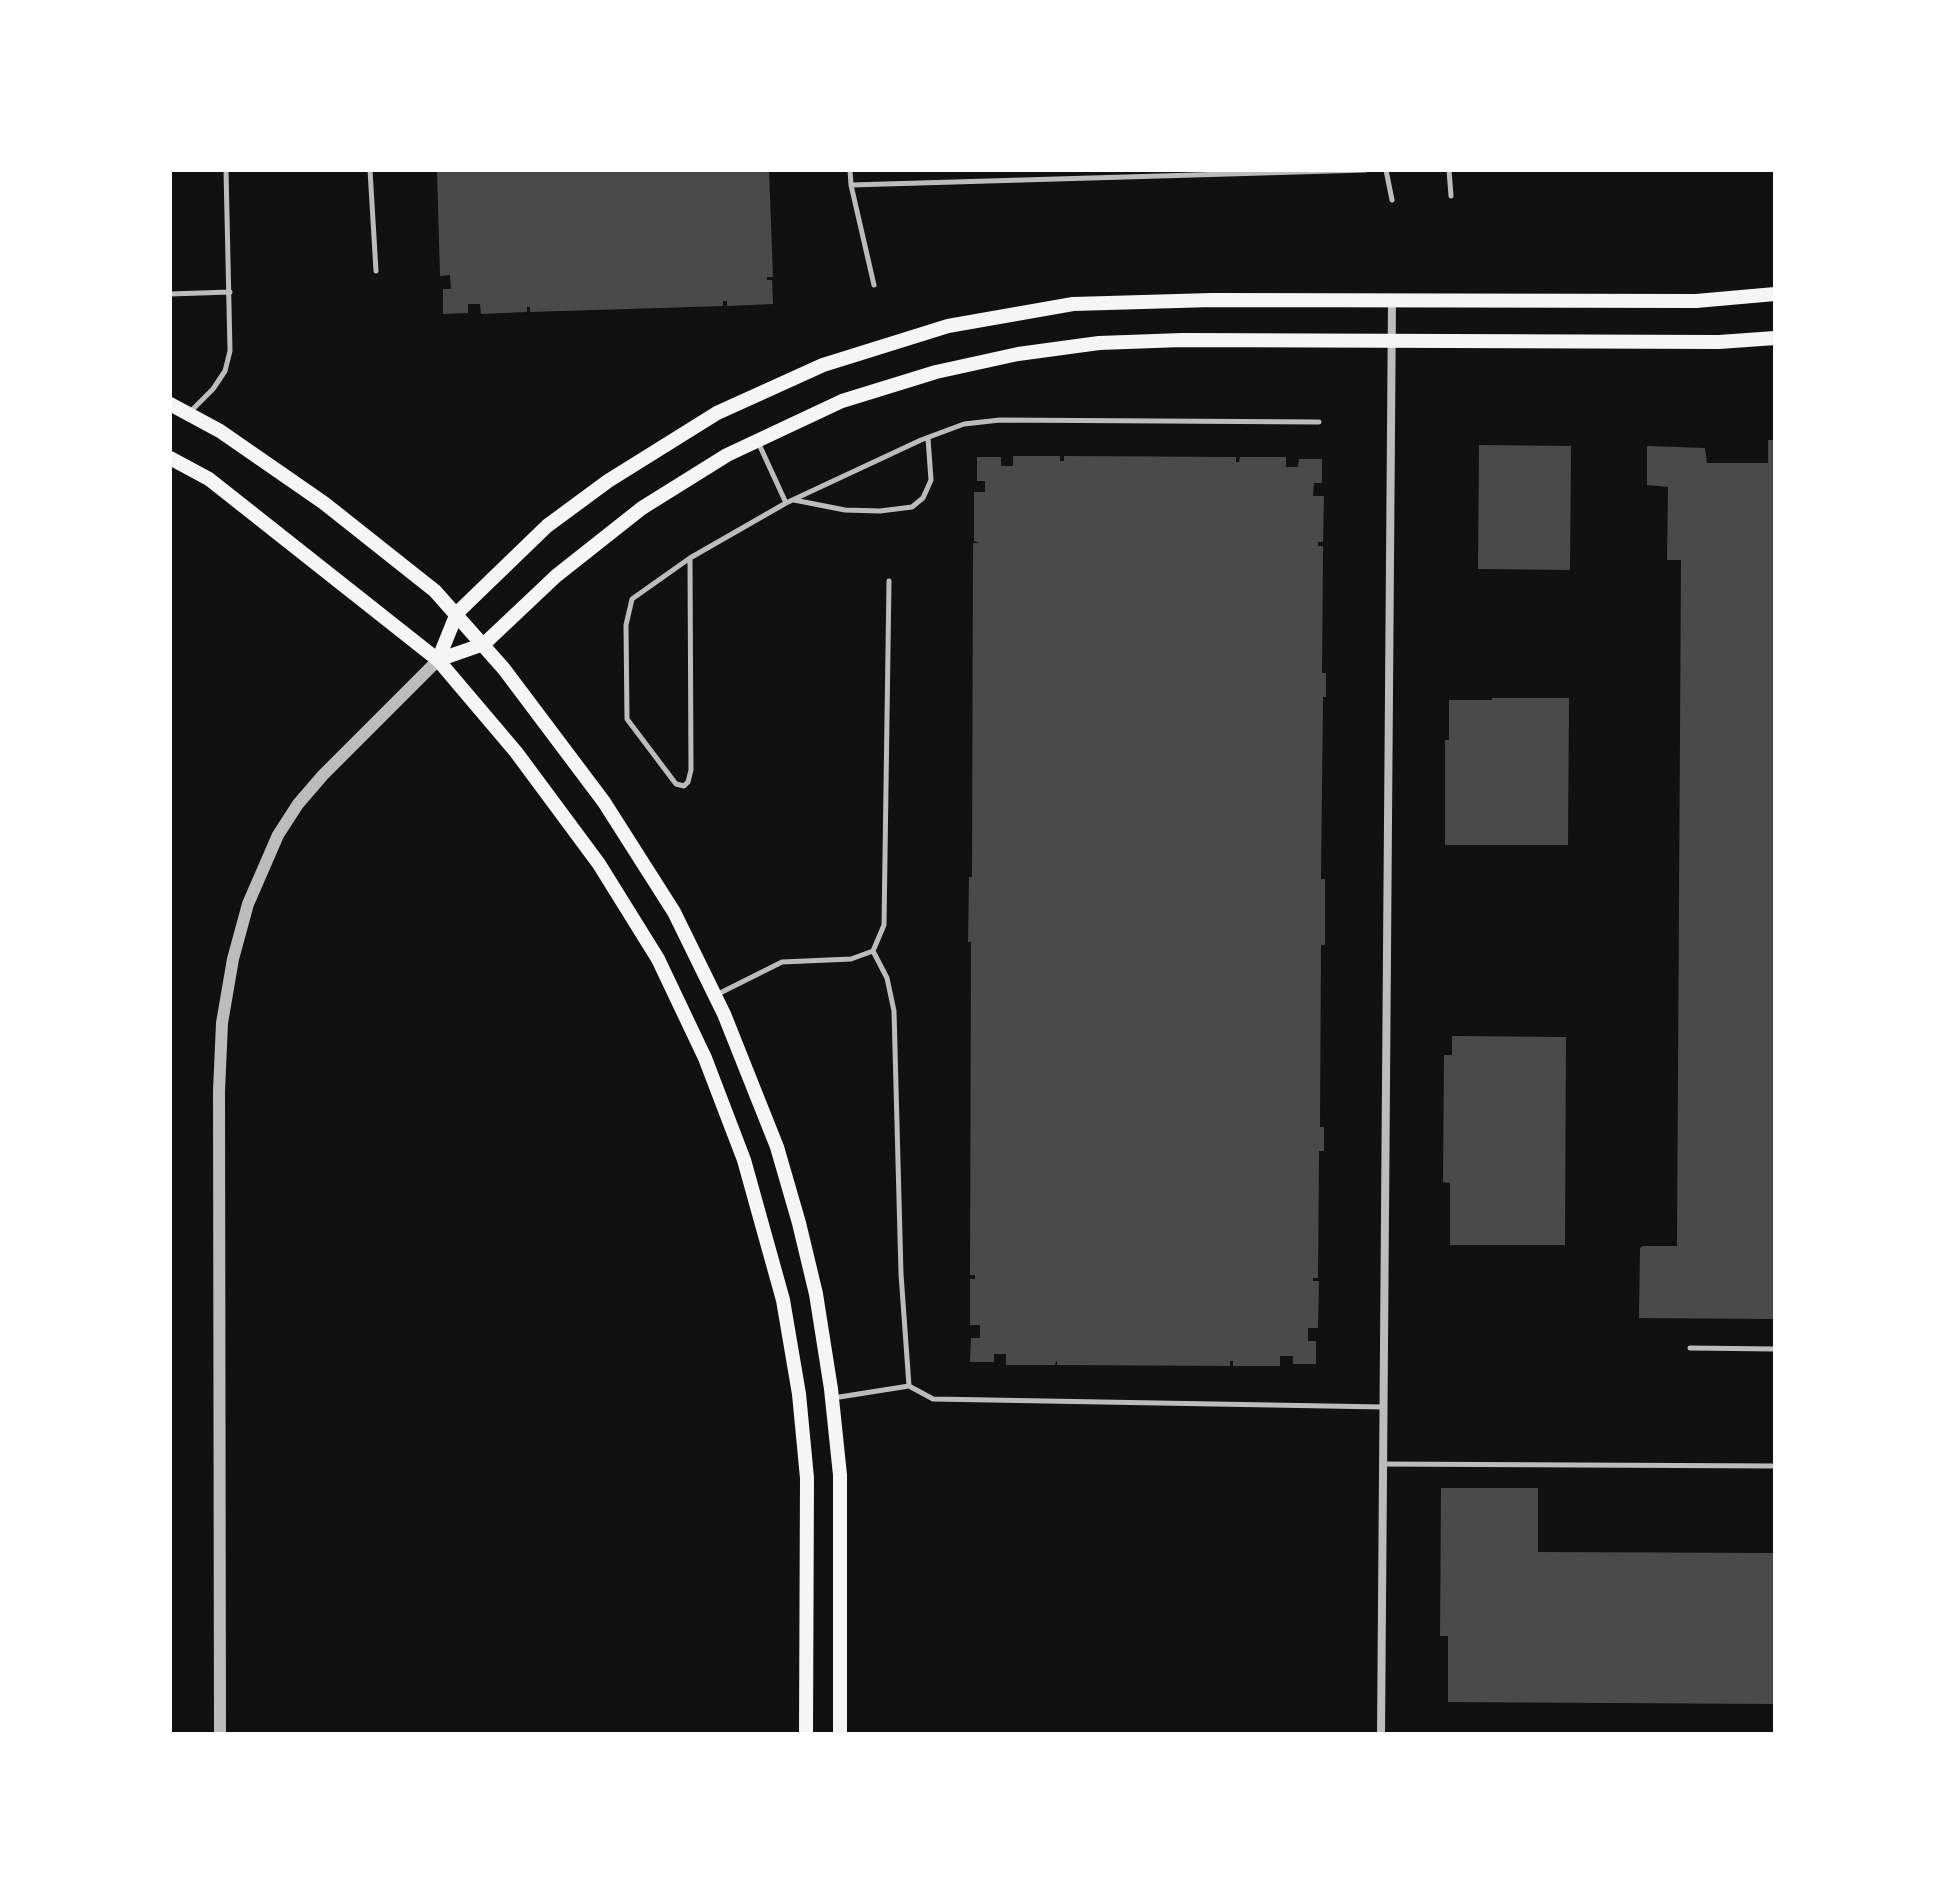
<!DOCTYPE html>
<style>
body{margin:0}
#map{position:relative;width:1945px;height:1904px;overflow:hidden;background:#111;font-family:"Noto Sans",sans-serif}
canvas{display:block}
.frame{position:absolute;inset:0;border:172px solid #fff;pointer-events:none}
</style>
<div id="map">
<canvas width="1945" height="1904"></canvas>
<div class="frame"></div>
</div>
<script>
const g = document.querySelector('canvas').getContext('2d');
g.lineJoin = 'round';
function fillPath(path, color) { g.fillStyle = color; g.fill(path, 'evenodd'); }
const poly = rows => new Path2D(rows.map(r => 'M' + r).join(''));
function trace(path, color, width, dash) { g.strokeStyle = color; g.lineWidth = width; g.lineCap = dash ? 'butt' : 'round'; g.setLineDash(dash || []); g.stroke(path); }
fillPath(poly([
 [437,170,769,170,773,277,767,277,767,280,772,280,773,304,727,306,727,301,723,301,723,306,530,312,530,307,527,307,527,312,481,314,480,304,468,304,468,313,443,314,443,289,451,289,450,275,440,276],
 [1768,440,1775,440,1775,1319,1639,1318,1640,1248,1643,1246,1677,1246,1681,560,1667,560,1668,487,1647,485,1647,446,1705,448,1707,463,1768,463],
 [1479,445,1571,446,1570,570,1478,569],
 [1013,456,1060,456,1060,461,1064,461,1064,456,1236,457,1236,462,1239,462,1240,457,1286,457,1286,467,1298,467,1299,459,1322,459,1322,483,1314,483,1313,496,1324,496,1323,542,1318,542,1318,546,1323,546,1322,673,1326,673,1326,697,1323,697,1321,879,1325,879,1325,945,1321,945,1320,1127,1324,1127,1324,1151,1319,1151,1318,1278,1313,1278,1313,1281,1319,1281,1318,1328,1308,1328,1308,1341,1316,1341,1316,1364,1293,1364,1293,1356,1280,1356,1280,1366,1233,1366,1233,1361,1230,1361,1230,1366,1057,1365,1057,1360,1055,1365,1006,1365,1006,1354,994,1354,994,1362,970,1362,971,1338,980,1338,980,1325,970,1325,970,1279,975,1279,975,1275,970,1275,971,942,968,942,969,877,972,877,973,543,979,543,974,541,974,492,985,492,985,481,977,481,977,457,1001,457,1001,466,1013,466],
 [1492,698,1569,698,1568,845,1445,845,1445,740,1449,740,1449,700,1492,700],
 [1452,1036,1566,1037,1565,1245,1450,1245,1450,1183,1443,1182,1444,1055,1452,1055],
 [1441,1488,1538,1488,1538,1552,1775,1553,1775,1704,1448,1702,1448,1636,1440,1636]
]), '#4a4a4a');
trace(poly([
 [370,170,376,271],
 [850,170,851,185,1365,170],
 [1386,170,1392,200],
 [1449,170,1451,196],
 [851,185,874,285],
 [170,294,230,292],
 [189,413,213,389,225,371,230,351,226,170],
 [758,442,786,503,921,440,964,424,1000,420,1319,422],
 [794,500,845,510,880,511,912,507,923,498,931,480,928,438],
 [690,558,691,770,688,782,684,786,676,784,627,719,626,625,632,599,690,558,786,503],
 [873,951,887,978,894,1011,901,1274,909,1386],
 [716,995,782,962,851,959,873,951,884,925,889,581],
 [1690,1348,1775,1349],
 [833,1398,909,1386,933,1399,1383,1407],
 [1383,1464,1775,1466]
]), '#bcbcbc', 5);
trace(poly([
 [1381,1734,1392,300]
]), '#bcbcbc', 8);
trace(poly([
 [220,1734,219,1091,222,1023,233,959,248,904,278,835,298,804,323,775,438,660]
]), '#bcbcbc', 12);
trace(poly([
 [170,404,220,431,324,503,435,591,504,669,604,802,674,912,724,1014,777,1147,799,1223,816,1294,831,1389,840,1475,840,1734],
 [170,458,209,479,438,660,516,752,599,864,658,959,705,1058,744,1160,783,1300,799,1394,807,1478,806,1734],
 [438,660,457,613,547,526,608,481,717,413,823,365,948,326,1073,304,1212,300,1696,301,1775,294],
 [438,660,484,644,556,576,642,508,727,455,842,401,936,372,1018,354,1099,343,1182,340,1719,342,1775,338]
]), '#f5f5f5', 14);
</script>
